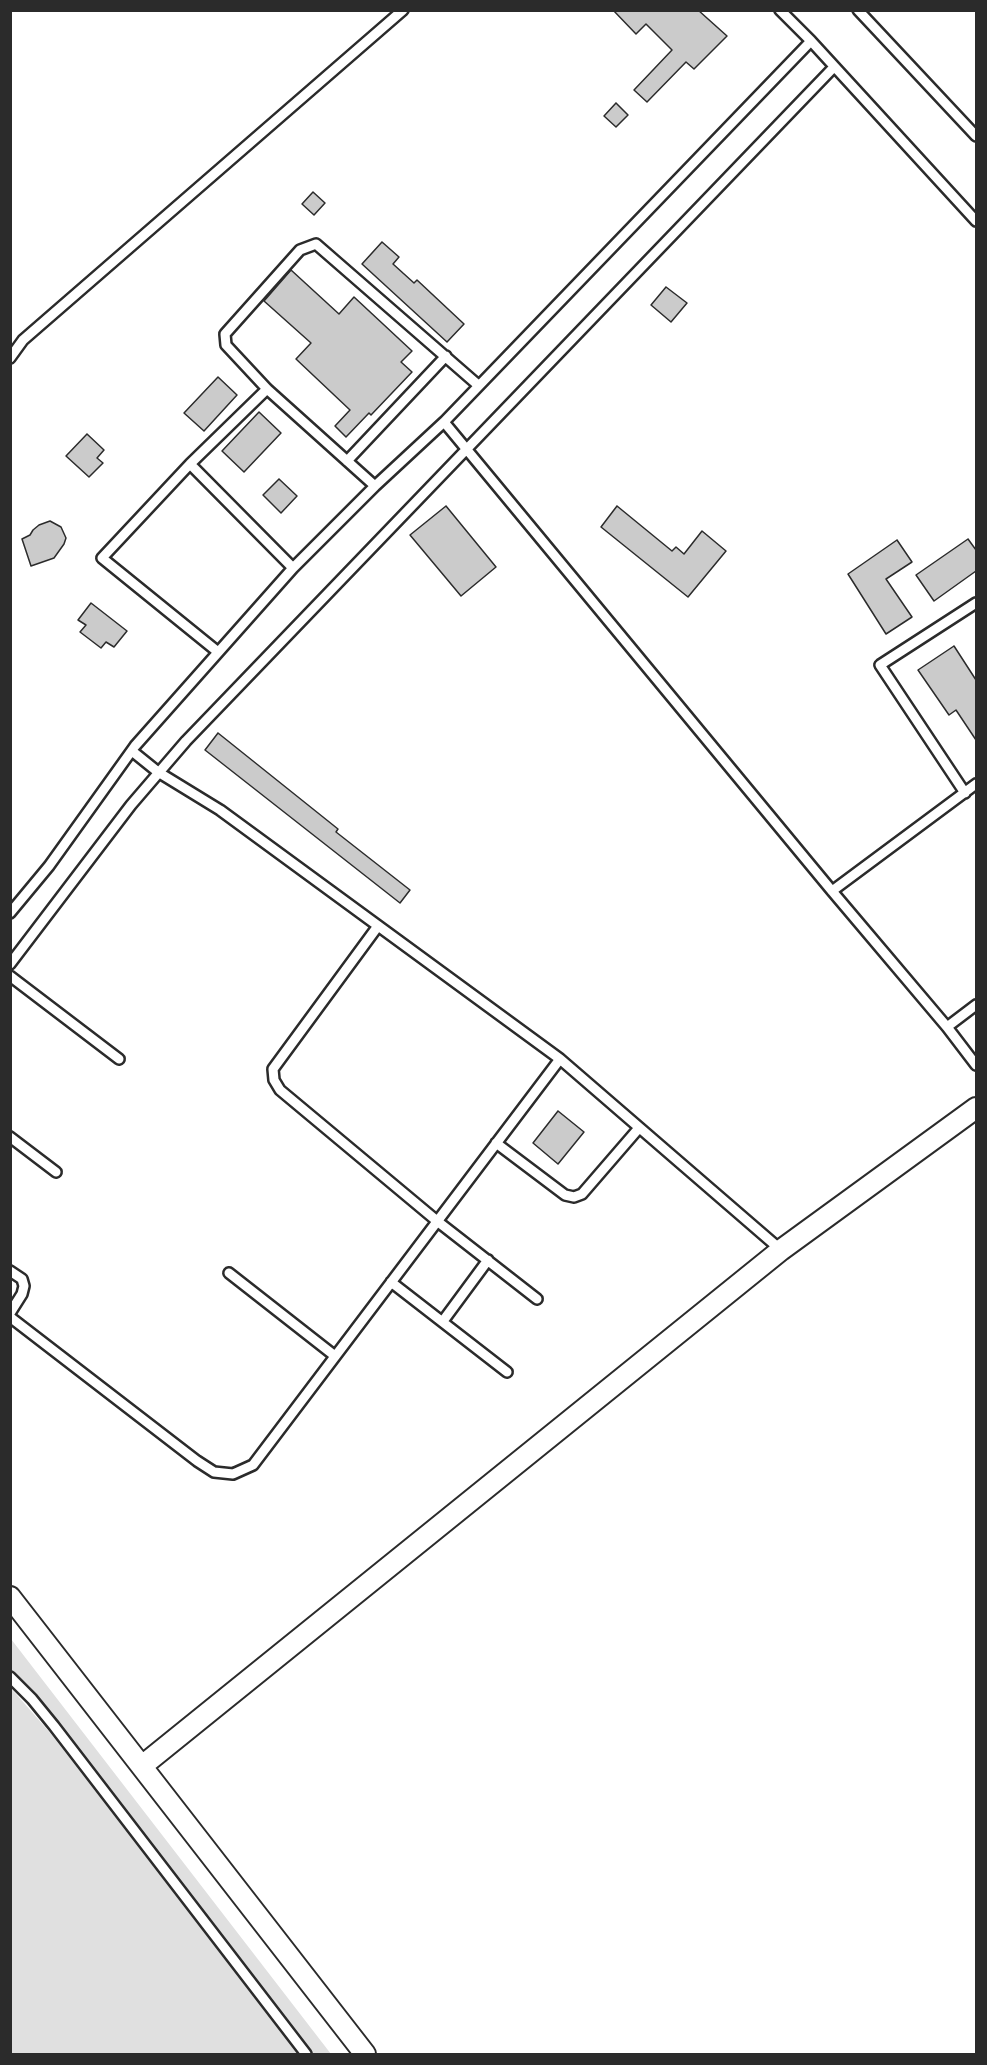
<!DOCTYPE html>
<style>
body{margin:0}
#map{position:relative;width:987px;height:2065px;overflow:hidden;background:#fff;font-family:"Gochi Hand",sans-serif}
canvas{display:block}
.frame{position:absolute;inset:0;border:12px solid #2b2b2b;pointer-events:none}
</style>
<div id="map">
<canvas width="987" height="2065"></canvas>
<div class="frame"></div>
</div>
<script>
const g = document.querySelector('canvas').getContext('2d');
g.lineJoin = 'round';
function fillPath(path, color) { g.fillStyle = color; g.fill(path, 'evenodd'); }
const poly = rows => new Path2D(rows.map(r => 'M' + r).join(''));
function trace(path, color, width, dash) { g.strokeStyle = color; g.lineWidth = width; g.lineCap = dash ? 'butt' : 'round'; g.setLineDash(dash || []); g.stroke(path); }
fillPath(poly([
 [10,1639,11,1639,331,2054,313,2054,60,1725,35,1693,11,1669],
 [10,1687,52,1735,298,2054,11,2054]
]), '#e0e0e0');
const building = poly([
 [613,10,698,10,727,36,694,69,686,62,647,102,634,90,672,50,646,24,636,34,613,10],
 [616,103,628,115,616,127,604,116,616,103],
 [313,192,325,203,314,215,302,204,313,192],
 [382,242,399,257,393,264,414,283,417,280,464,324,447,342,362,264,382,242],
 [291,270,339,314,354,297,412,351,401,362,412,372,371,415,369,413,346,437,335,426,350,410,296,359,311,343,264,301,291,270],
 [666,287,687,303,671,322,651,305,666,287],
 [218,377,237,395,204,431,184,413,218,377],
 [259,412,281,433,244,472,222,451,259,412],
 [87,434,104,450,97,458,103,463,89,477,66,456,87,434],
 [279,479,297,496,281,513,263,495,279,479],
 [446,506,496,567,461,596,410,535,446,506],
 [617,506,672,551,676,547,684,554,702,531,726,551,688,597,601,527,617,506],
 [50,521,61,527,66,538,64,544,54,558,31,566,22,539,30,535,33,530,39,525,50,521],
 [968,539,976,550,976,571,934,601,916,575,968,539],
 [897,540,912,562,886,579,912,617,886,634,848,574,897,540],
 [91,603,127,631,114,647,106,642,101,648,80,632,86,625,78,620,91,603],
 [954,646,976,680,976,740,956,710,949,715,918,670,954,646],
 [218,733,338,829,336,832,410,890,400,903,205,750,218,733],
 [558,1111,584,1132,558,1164,533,1143,558,1111]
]);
fillPath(building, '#cbcbcb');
trace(building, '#2b2b2b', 1.5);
const service = poly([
 [780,10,811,41,976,221],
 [858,10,976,136],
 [10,358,23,340,403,10],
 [444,422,832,891,947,1027,976,1065],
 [347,461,446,356],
 [190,464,293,568],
 [375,486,267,389,226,345,225,334,300,250,316,244,478,385],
 [218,652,102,558,190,464,267,389],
 [132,751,158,772,220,810,560,1059,781,1250],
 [965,793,880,665,976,603],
 [832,891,976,784],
 [10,913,49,866,135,746,293,568,375,486,444,422,811,41],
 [378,926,273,1069,274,1080,280,1090,437,1221,537,1299],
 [10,964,131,805,186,741,834,67],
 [10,976,119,1059],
 [947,1027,976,1005],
 [10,1137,56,1172],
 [496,1143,565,1195,574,1197,582,1194,639,1128],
 [10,1271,22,1279,24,1286,22,1294,10,1313],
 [229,1273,335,1356],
 [391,1282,507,1372],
 [10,1317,197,1461,214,1472,233,1474,253,1465,560,1059],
 [443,1321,488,1260],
 [10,1677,32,1699,54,1726,306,2054]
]);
const minor = poly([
 [10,1597,365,2054],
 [142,1766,781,1250,976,1108]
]);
trace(service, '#2b2b2b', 14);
trace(minor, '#2b2b2b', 24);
trace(service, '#fff', 9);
trace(minor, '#fff', 20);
</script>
